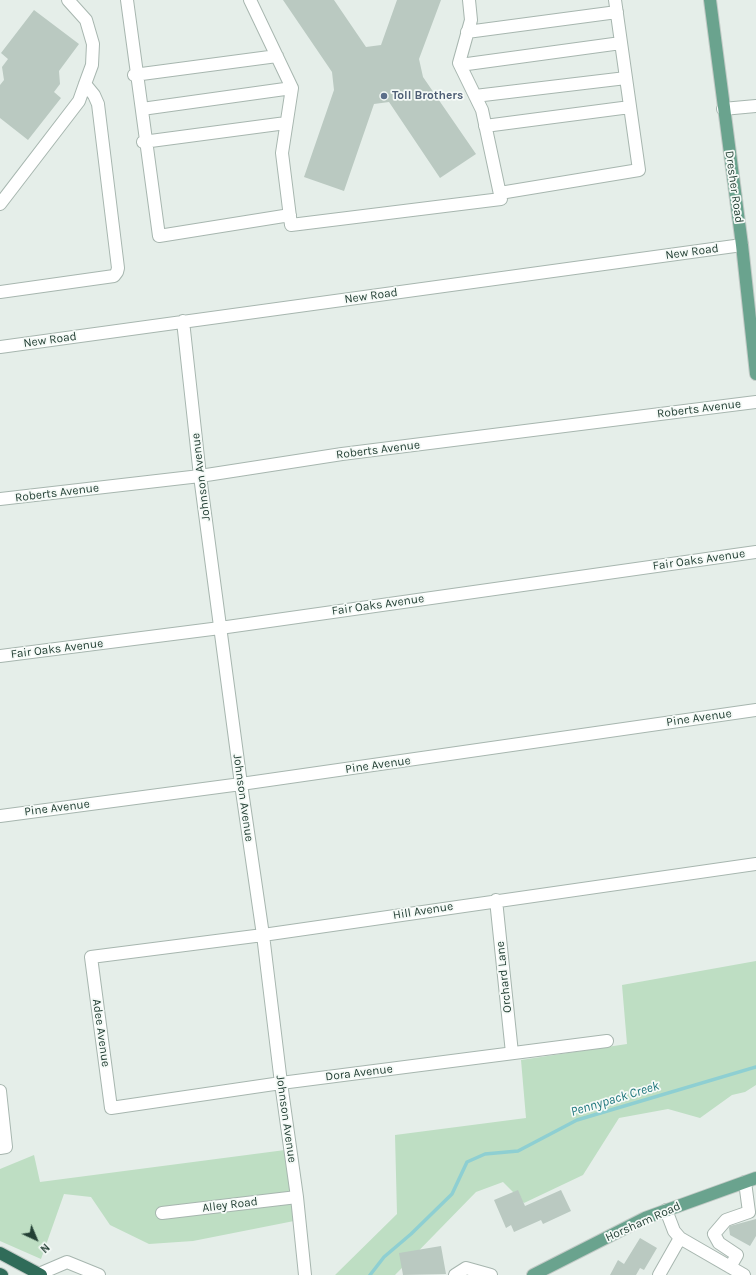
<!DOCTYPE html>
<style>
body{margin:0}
#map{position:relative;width:756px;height:1275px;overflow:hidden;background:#e5eee9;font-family:Karla,sans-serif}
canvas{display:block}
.north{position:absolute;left:16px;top:1219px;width:40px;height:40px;-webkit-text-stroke:3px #f5faf7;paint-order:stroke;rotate:136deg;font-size:11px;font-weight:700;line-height:16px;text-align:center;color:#244035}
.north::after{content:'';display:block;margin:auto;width:14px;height:18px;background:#244035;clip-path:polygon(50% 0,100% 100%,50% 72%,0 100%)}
</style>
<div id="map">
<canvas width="756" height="1275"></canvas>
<div class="north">N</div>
</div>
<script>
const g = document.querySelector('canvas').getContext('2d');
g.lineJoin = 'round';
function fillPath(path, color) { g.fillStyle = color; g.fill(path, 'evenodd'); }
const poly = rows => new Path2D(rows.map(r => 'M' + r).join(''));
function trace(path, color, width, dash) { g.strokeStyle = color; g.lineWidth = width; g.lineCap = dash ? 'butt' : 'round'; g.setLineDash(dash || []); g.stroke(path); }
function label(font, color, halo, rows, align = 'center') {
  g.font = font + ' Karla,sans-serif'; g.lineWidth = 3.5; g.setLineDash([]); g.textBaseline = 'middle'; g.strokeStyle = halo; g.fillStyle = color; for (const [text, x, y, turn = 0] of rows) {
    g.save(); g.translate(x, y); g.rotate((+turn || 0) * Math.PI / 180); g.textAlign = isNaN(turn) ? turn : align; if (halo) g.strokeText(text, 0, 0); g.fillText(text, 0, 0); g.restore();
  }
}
fillPath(poly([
 [756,961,756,1085,745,1092,732,1095,700,1118,668,1109,619,1118,583,1175,524,1203,503,1182,476,1192,395,1275,335,1275,397,1214,395,1135,526,1118,521,1060,627,1044,622,985],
 [285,1150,294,1221,193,1241,149,1244,110,1225,91,1197,64,1194,41,1259,0,1241,0,1169,34,1155,40,1182]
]), '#bedec3');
trace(poly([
 [370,1275,384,1257,411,1234,452,1194,467,1162,485,1154,518,1151,577,1120,756,1067]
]), '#8ecfd2', 3.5);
fillPath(poly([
 [283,0,334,0,366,47,381,45,397,0,441,0,419,59,423,77,476,154,440,178,389,102,374,104,344,191,304,177,334,90,332,72],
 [34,10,79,44,59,71,60,84,54,92,61,98,28,140,0,118,0,85,4,80,2,67,8,59,1,53],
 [518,1190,525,1206,561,1190,571,1211,543,1224,541,1220,514,1232,511,1225,506,1228,494,1200],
 [756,1219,756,1236,750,1246,730,1235,729,1228,730,1226],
 [640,1238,657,1248,644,1270,640,1268,636,1275,610,1275,618,1260,624,1264],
 [441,1246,446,1274,403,1275,399,1253]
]), '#bac9c1');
const minor = poly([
 [127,0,159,236,290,215],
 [250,0,292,88,282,153,291,225,501,199,482,110,459,63,471,20,469,0],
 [467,32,617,12],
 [460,65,621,43],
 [134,75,277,56],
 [475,96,626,78],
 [142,109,292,88],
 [723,109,756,106],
 [485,126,630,107],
 [143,142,286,123],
 [500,193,639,170,615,0],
 [0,204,79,101,85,84,92,65,93,44,86,20,68,0],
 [0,292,114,276,117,272,118,268,98,104,94,95,85,84],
 [183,321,200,476,241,784,263,935,281,1083,297,1197,305,1275],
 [0,347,742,245],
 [0,499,200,476,342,454,756,402],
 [0,656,220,628,756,552],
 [0,816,241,784,756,710],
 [496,900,512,1053],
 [607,1041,281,1083,111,1108,91,957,263,935,756,864],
 [0,1091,6,1147,0,1148],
 [666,1210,674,1231,680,1238,744,1275],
 [162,1213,297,1197],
 [730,1267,737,1255,719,1243,714,1234,726,1220,749,1212,745,1182],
 [39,1274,67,1262,99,1275],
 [455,1275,466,1268,491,1275],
 [659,1275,680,1238]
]);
const major = poly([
 [710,0,742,245,756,374],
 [533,1275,645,1218,756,1178]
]);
const highway = poly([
 [0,1253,41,1275],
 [0,1274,2,1275]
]);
trace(minor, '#a7b6af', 14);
trace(major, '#c2cac6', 14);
trace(highway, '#c2cac6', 14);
trace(minor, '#fff', 12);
trace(major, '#6aa38e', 12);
trace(highway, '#306c59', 12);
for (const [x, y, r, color] of [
 [384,96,4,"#5c6f8a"]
]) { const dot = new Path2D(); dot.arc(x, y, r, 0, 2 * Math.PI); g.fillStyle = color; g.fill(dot); trace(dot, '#f5faf7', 1.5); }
label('bold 12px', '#4e5e75', '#f5faf7', [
 ["Toll Brothers",392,96]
], 'left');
label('12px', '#244035', '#f5faf7', [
 ["Dresher Road",734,187,82],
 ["New Road",692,252,-8],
 ["New Road",371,296,-8],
 ["New Road",50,340,-8],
 ["Roberts Avenue",699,409,-7],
 ["Roberts Avenue",378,450,-7],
 ["Johnson Avenue",201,477,-97],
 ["Roberts Avenue",57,493,-7],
 ["Fair Oaks Avenue",699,560,-8],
 ["Fair Oaks Avenue",378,605,-8],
 ["Fair Oaks Avenue",57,649,-7],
 ["Pine Avenue",699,718,-8],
 ["Pine Avenue",378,765,-8],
 ["Johnson Avenue",243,798,82],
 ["Pine Avenue",57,808,-7],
 ["Hill Avenue",423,911,-9],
 ["Orchard Lane",504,977,-96],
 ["Adee Avenue",101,1033,82],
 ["Dora Avenue",359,1073,-7],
 ["Johnson Avenue",286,1119,82],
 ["Alley Road",230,1205,-7],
 ["Horsham Road",643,1222,-24]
]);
label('italic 13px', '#1e767c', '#f5faf7', [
 ["Pennypack Creek",615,1099,-17]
]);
</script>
